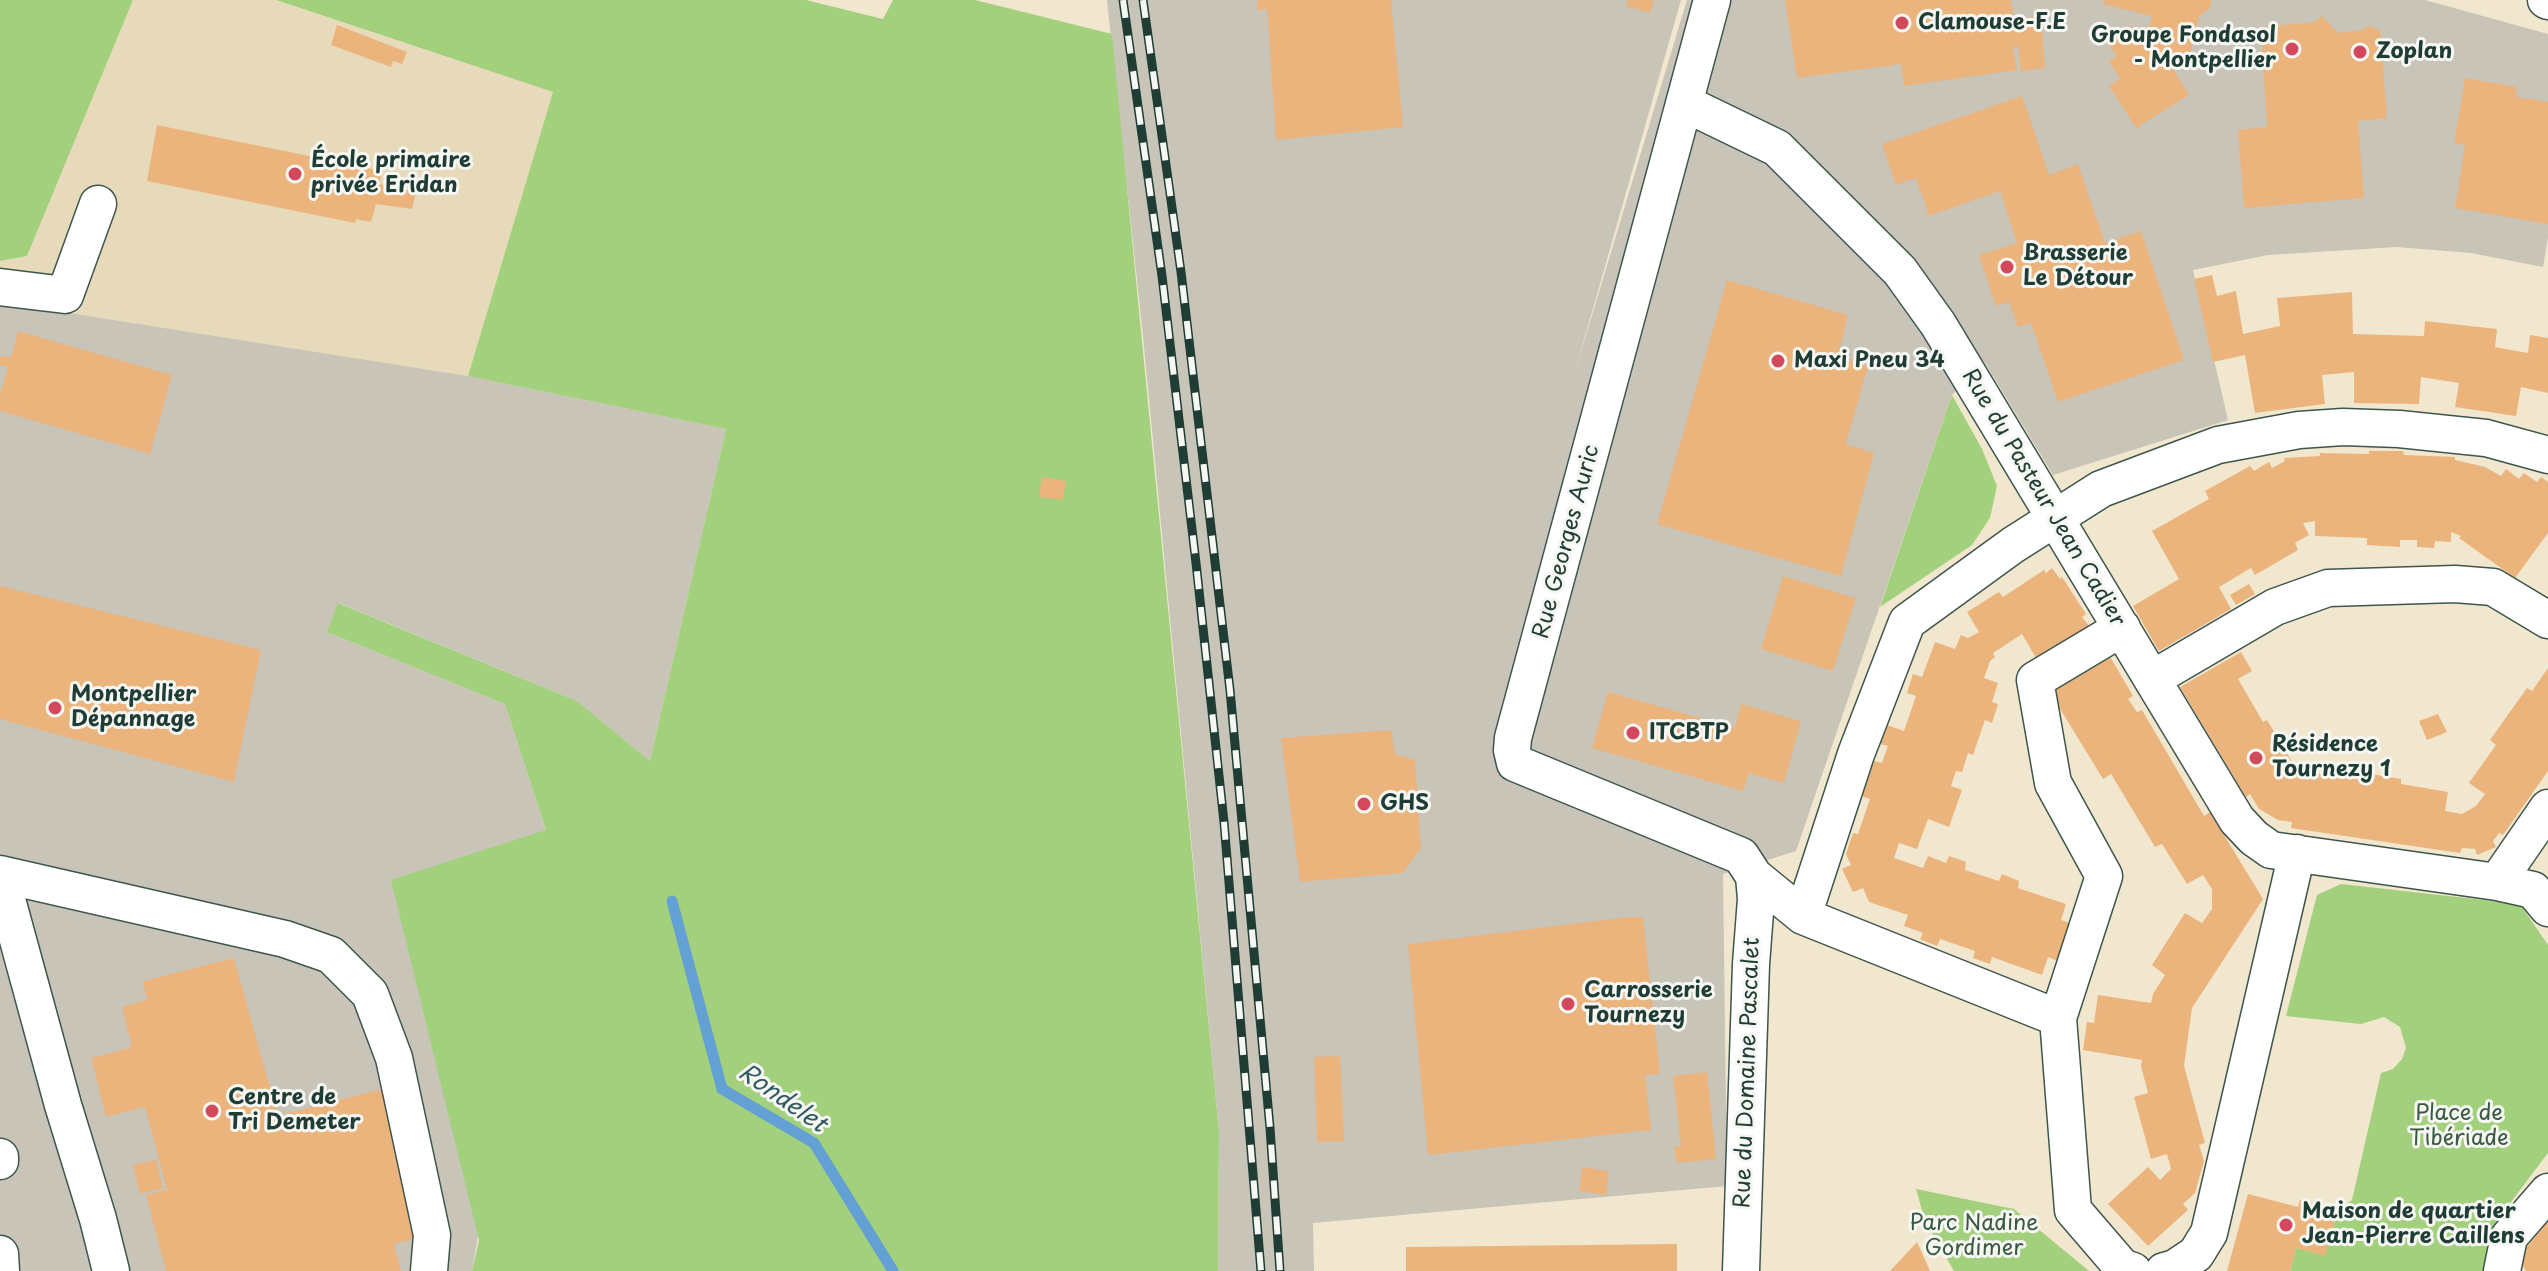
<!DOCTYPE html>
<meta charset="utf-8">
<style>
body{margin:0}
canvas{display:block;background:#f1e6ce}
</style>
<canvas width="2548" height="1271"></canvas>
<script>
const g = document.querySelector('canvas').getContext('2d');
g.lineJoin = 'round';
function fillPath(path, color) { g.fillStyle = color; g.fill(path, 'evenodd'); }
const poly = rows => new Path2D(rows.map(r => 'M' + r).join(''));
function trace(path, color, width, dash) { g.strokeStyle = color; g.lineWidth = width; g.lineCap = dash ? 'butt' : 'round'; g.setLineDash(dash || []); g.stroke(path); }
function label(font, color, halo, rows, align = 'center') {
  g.font = font + ' "Playpen Sans",sans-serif'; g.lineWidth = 6; g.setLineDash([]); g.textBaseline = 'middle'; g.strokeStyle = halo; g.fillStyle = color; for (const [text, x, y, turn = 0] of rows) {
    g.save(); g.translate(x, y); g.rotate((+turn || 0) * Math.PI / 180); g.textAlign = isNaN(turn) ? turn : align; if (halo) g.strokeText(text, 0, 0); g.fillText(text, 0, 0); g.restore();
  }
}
fillPath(poly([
 [133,0,275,0,553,92,468,376,0,302,0,261,27,256]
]), '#e6daba');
fillPath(poly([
 [1107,0,1681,0,1574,375,1687,0,2425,0,2548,34,2548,238,2543,267,2471,253,2397,247,2268,255,2193,270,2228,420,2053,475,1985,363,1952,395,1796,851,1723,874,1727,1186,1313,1223,1314,1271,1218,1271,1219,1131,1143,336],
 [0,302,468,376,726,429,650,761,577,701,339,603,327,632,505,704,546,830,472,1271,0,1271]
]), '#c8c4b8');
fillPath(poly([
 [0,0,133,0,27,256,0,261],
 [276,0,806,0,883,19,893,0,975,0,1112,34,1219,1131,1218,1271,472,1271,479,1240,391,880,546,830,505,704,327,632,338,603,577,701,650,761,726,429,468,376,553,92],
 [1952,395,1982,449,1997,486,1990,518,1972,545,1880,607],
 [2341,884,2520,904,2548,945,2548,1153,2498,1219,2488,1271,2290,1271,2296,1248,2325,1255,2338,1210,2352,1200,2381,1073,2393,1069,2402,1059,2406,1048,2400,1027,2384,1017,2361,1024,2286,1016,2317,895],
 [1916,1189,2014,1209,2089,1271,1954,1271,1925,1221]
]), '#a2d07d');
trace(poly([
 [672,901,722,1089,814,1143,893,1271]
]), '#63a0d4', 11);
fillPath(poly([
 [1257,0,1391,0,1403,127,1276,140,1267,9,1258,11],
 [1628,0,1654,0,1650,13,1626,6],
 [1785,0,2011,0,2014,20,2041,16,2045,68,2021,71,2018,46,2013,47,2017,70,1904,86,1901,64,1797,78],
 [2104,0,2212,0,2209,9,2199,16,2190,55,2172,67,2189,95,2136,128,2109,86,2120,79,2109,61,2117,56,2105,40,2127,26,2148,31,2152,16,2103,4],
 [2322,16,2338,33,2363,30,2369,25,2375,29,2380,29,2387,118,2358,121,2364,198,2244,208,2238,130,2267,127,2261,27,2315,22],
 [337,25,407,52,402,64,393,61,391,67,331,45],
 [2465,78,2517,87,2516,97,2548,102,2548,224,2455,208,2465,145,2454,143],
 [2022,96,2049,175,2078,164,2105,243,2141,231,2184,360,2058,402,2031,323,2018,327,2009,302,1996,306,1979,255,2017,243,2000,191,1929,216,1916,178,1896,185,1882,144],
 [157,125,382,171,379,184,416,192,412,209,376,204,371,222,356,219,355,223,147,181],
 [2212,275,2217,296,2236,291,2243,334,2280,326,2277,298,2352,292,2353,334,2424,336,2425,321,2497,329,2495,347,2528,353,2530,335,2548,338,2548,393,2521,387,2516,416,2455,407,2459,383,2421,377,2419,404,2354,403,2354,372,2322,375,2325,404,2255,413,2245,355,2213,362,2194,279],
 [1727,280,1848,315,1838,357,1868,366,1846,444,1874,453,1841,576,1657,524],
 [18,331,172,375,150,454,0,411,0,395,8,367,0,365,0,356,11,357],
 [2369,451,2403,451,2404,455,2455,457,2455,460,2485,467,2501,476,2506,469,2519,479,2524,473,2537,482,2541,477,2548,482,2548,533,2515,578,2459,538,2461,536,2451,532,2451,542,2435,541,2434,548,2417,547,2417,540,2400,540,2400,547,2367,545,2367,538,2315,536,2315,521,2303,523,2309,535,2295,543,2298,550,2255,575,2251,568,2219,587,2231,609,2159,651,2133,606,2179,579,2152,531,2209,499,2205,491,2250,466,2254,471,2269,462,2272,468,2285,461,2284,458,2320,456,2320,453,2369,454],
 [1042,477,1066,481,1063,500,1039,497],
 [2052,568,2060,579,2062,577,2086,614,2082,617,2090,627,2039,663,2022,634,1993,653,1995,657,1990,661,1984,678,1998,683,1992,702,1998,704,1992,723,1985,720,1973,755,1968,753,1962,772,1956,771,1951,786,1962,790,1949,827,1928,819,1917,849,1899,843,1894,858,1923,868,1928,856,1946,863,1949,856,1966,862,1965,870,1999,881,2002,874,2019,881,2018,888,2066,904,2061,920,2073,924,2060,962,2048,957,2042,975,1992,957,1990,964,1973,958,1975,951,1940,939,1937,946,1920,939,1923,933,1904,926,1908,915,1869,902,1863,888,1853,892,1842,869,1851,865,1846,854,1853,833,1858,834,1870,799,1862,796,1874,761,1882,763,1888,746,1880,744,1887,725,1904,731,1916,696,1907,693,1913,674,1922,677,1935,642,1955,649,1961,635,1968,638,1979,632,1967,612,1999,592,2003,597,2044,570,2046,573],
 [1783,576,1856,598,1833,671,1761,649],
 [2249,584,2255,594,2236,605,2230,595],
 [0,586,261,650,234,782,0,719],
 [2241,652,2252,671,2238,679,2263,722,2267,720,2294,765,2303,771,2337,776,2339,769,2401,779,2401,784,2448,792,2445,811,2462,814,2476,806,2485,794,2469,783,2496,745,2490,740,2527,688,2532,691,2548,668,2548,771,2503,835,2499,833,2493,841,2496,847,2477,855,2475,849,2462,848,2460,853,2291,828,2292,822,2278,820,2259,809,2250,794,2246,797,2180,687],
 [2109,655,2133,696,2128,699,2137,712,2142,710,2204,816,2210,812,2263,899,2192,1008,2184,1066,2205,1143,2199,1145,2204,1161,2195,1193,2183,1204,2188,1210,2148,1246,2108,1204,2148,1167,2160,1180,2171,1169,2167,1154,2151,1159,2134,1097,2148,1093,2141,1066,2142,1060,2083,1050,2087,1022,2094,1023,2098,995,2151,1003,2153,994,2165,975,2152,965,2185,913,2202,923,2212,909,2212,889,2203,875,2187,884,2162,844,2155,847,2111,774,2103,779,2048,689],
 [1608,692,1735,728,1741,704,1801,721,1784,783,1749,773,1743,791,1592,748],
 [2438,714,2447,732,2427,740,2419,721],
 [1391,730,1395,754,1415,760,1421,848,1403,873,1300,882,1281,738],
 [1628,917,1643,917,1660,1074,1645,1075,1651,1130,1428,1155,1408,944],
 [234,958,278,1116,382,1089,421,1237,394,1244,401,1271,166,1271,146,1195,167,1190,145,1107,106,1117,91,1058,132,1047,122,1007,147,1000,143,981],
 [1340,1056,1344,1141,1317,1142,1314,1057],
 [1707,1072,1716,1159,1677,1163,1674,1147,1681,1146,1673,1076],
 [156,1160,163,1188,140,1194,133,1165],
 [1582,1167,1609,1171,1606,1195,1579,1191],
 [2248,1194,2298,1207,2300,1200,2338,1210,2325,1256,2296,1248,2290,1271,2227,1271],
 [2548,1221,2548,1271,2526,1271,2518,1258],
 [1917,1242,1930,1271,1890,1271],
 [1677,1244,1677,1271,1406,1271,1406,1247]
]), '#ebb47d');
const minor = poly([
 [1712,0,1513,738,1512,750,1515,763,1741,856,1754,876,1803,916,2058,1018],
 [2546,0,2548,1],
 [1686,104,1777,148,1900,271,1938,324,2237,820,2254,838,2271,850,2497,882,2533,890,2548,908],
 [0,287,65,295,98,204],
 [2122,628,2035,680,2053,783,2104,876,2058,1018,2073,1210,2122,1267,2133,1271],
 [2152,679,2275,607,2328,588,2455,584,2493,587,2548,620],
 [0,874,285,939,331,955,370,994,394,1058,432,1235,429,1271],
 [0,874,63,1105,98,1219,111,1271],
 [2497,882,2548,808],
 [1803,916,1856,754,1907,622,2013,545,2101,489,2218,445,2299,430,2343,427,2399,429,2486,438,2548,455],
 [0,1157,0,1161],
 [0,1254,1,1271],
 [1741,1271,1751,964,1756,899,1754,876],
 [2164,1271,2175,1268,2196,1254,2209,1233,2297,853],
 [2502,1271,2509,1237,2548,1192]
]);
trace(minor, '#3e564b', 39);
trace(minor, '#fff', 36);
const rail = poly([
 [1123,0,1162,276,1196,563,1224,822,1261,1271],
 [1143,0,1181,272,1230,690,1270,1128,1280,1271]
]);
trace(rail, '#1f3d34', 9);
trace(rail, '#f6f6f2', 6, [18]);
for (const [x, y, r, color] of [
 [1902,23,8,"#d1495b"],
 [2292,49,8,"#d1495b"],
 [2360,52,8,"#d1495b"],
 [295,174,8,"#d1495b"],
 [2007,267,8,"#d1495b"],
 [1778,361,8,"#d1495b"],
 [55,708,8,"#d1495b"],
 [1633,733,8,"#d1495b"],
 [2256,758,8,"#d1495b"],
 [1364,804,8,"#d1495b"],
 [1568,1004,8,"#d1495b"],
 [212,1111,8,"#d1495b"],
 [2286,1225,8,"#d1495b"]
]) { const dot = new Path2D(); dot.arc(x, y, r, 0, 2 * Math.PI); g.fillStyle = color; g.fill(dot); trace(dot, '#f6f6f2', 3); }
label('bold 22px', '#1f3d34', '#f6f6f2', [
 ["Clamouse-F.E",1918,23],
 ["Groupe Fondasol",2276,36,"right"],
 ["- Montpellier",2276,61,"right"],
 ["Zoplan",2376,52],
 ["École primaire",311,161],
 ["privée Eridan",311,186],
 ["Brasserie",2023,254],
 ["Le Détour",2023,279],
 ["Maxi Pneu 34",1794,361],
 ["Montpellier",71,695],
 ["Dépannage",71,720],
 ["ITCBTP",1649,733],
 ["Résidence",2272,745],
 ["Tournezy 1",2272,770],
 ["GHS",1380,804],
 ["Carrosserie",1584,991],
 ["Tournezy",1584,1016],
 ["Centre de",228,1098],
 ["Tri Demeter",228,1123],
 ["Maison de quartier",2302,1212],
 ["Jean-Pierre Caillens",2302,1237]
], 'left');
label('22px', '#1f3d34', '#f6f6f2', [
 ["Rue du Pasteur Jean Cadier",2043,498,59],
 ["Rue Georges Auric",1567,542,-75],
 ["Rue du Domaine Pascalet",1748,1073,-88]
]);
label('22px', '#395a43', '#f6f6f2', [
 ["Place de",2459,1114],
 ["Tibériade",2459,1139],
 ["Parc Nadine",1974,1224],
 ["Gordimer",1974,1249]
]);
label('italic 24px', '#335b64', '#f6f6f2', [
 ["Rondelet",782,1099,35]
]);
</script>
